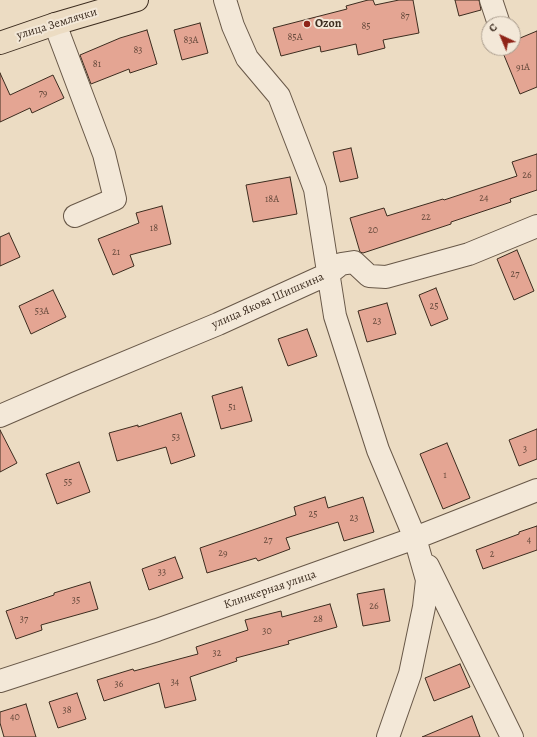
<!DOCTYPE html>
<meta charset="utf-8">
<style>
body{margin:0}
#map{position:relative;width:537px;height:737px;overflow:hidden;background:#ecdcc3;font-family:Alegreya,serif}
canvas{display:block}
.north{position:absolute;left:481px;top:16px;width:40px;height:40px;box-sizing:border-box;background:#f3e8d8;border:1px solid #aa9d8e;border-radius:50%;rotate:316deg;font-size:11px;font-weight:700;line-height:16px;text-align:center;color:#3c2c1f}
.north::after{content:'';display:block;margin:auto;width:14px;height:18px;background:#8f2418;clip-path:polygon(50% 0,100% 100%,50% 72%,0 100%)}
</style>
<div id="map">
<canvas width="537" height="737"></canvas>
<div class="north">С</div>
</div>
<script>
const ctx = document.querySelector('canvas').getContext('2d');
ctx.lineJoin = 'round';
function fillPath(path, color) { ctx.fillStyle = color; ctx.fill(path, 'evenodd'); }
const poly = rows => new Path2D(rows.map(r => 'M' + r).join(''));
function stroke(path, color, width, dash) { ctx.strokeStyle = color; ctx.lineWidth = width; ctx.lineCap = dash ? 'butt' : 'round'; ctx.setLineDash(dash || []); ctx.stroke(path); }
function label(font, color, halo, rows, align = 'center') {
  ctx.font = font + ' Alegreya,serif'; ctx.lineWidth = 4; ctx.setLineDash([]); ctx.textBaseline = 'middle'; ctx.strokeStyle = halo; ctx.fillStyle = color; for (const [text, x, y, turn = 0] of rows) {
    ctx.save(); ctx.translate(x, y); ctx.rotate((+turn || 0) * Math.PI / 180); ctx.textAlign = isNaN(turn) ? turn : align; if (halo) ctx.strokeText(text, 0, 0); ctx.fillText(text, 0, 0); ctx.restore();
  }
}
const building = poly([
 [368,0,373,0,375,5,399,0,413,0,419,33,383,40,385,48,358,55,356,44,321,52,320,46,281,56,273,28,347,9,346,6,368,0],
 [455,0,479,0,481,10,459,16,455,0],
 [200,23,208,53,182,60,174,30,200,23],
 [147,30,157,64,130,73,129,69,91,84,80,55,120,38,147,30],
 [537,31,537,87,520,94,501,48,513,48,513,41,537,31],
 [0,73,10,95,53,75,64,98,32,113,30,108,0,122,0,73],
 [351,148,358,178,340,182,333,152,351,148],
 [537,154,537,190,510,199,511,202,451,222,451,224,363,253,360,252,350,218,384,208,387,216,443,199,444,200,517,176,512,162,537,154],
 [290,177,297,214,253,222,246,185,290,177],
 [162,206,171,244,130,255,134,266,113,275,98,239,139,223,136,213,162,206],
 [9,233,20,257,0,266,0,237,9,233],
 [517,250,534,291,514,300,497,259,517,250],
 [436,288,448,319,431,326,419,295,436,288],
 [53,290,66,317,31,334,19,306,53,290],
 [387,303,396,334,367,342,358,311,387,303],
 [307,329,317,356,288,366,278,339,307,329],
 [242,387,252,421,221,429,212,396,242,387],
 [181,413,195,456,171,464,166,447,117,461,109,433,138,425,138,427,181,413],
 [537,429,537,459,519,466,509,440,537,429],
 [0,430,17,463,0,472,0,430],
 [447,443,470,498,443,509,420,454,447,443],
 [79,462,90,492,57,504,46,474,79,462],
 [325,497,328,508,363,497,374,532,344,541,338,522,286,538,290,549,258,561,256,558,207,573,200,548,247,532,296,515,294,507,325,497],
 [537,526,537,550,483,569,476,550,519,534,519,532,537,526],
 [175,557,183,578,149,590,142,569,175,557],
 [90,582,98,609,41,625,42,630,16,639,6,611,54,595,54,593,90,582],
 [384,589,390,621,363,626,357,594,384,589],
 [330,604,337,627,288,641,289,644,236,658,237,661,190,677,196,700,165,708,159,683,104,701,97,680,133,669,134,671,198,654,196,647,248,630,245,620,281,611,282,617,330,604],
 [460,664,470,687,434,701,425,678,460,664],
 [77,693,86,719,58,728,49,702,77,693],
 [26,704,36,737,4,737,0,723,0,712,26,704],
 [472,716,480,737,422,737,472,716]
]);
fillPath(building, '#e4a593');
stroke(building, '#3c2c1f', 1);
const minor = poly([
 [225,0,233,26,247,58,279,96,315,189,335,316,378,450,415,538,427,580,424,607,410,674,388,737],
 [491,0,499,24],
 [55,24,104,154,115,199,75,216],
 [0,416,76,383,218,324,328,274,341,264,354,262,369,276,386,277,469,254,537,226],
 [428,566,512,737],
 [0,681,157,630,415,538,537,490]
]);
const major = poly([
 [0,43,55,24,137,0]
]);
stroke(minor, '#685848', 24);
stroke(major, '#3c2c1f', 24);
stroke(minor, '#f3e8d8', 22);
stroke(major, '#ecdcc3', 22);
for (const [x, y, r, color] of [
 [307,24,4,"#8f2418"]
]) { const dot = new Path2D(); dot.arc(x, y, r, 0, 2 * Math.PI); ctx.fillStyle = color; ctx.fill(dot); stroke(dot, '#f3e8d8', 1.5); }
label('10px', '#664a3c', null, [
 ["87",405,17],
 ["85",366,27],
 ["85А",295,38],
 ["83А",191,41],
 ["83",138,51],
 ["81",97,65],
 ["91А",523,68],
 ["79",43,94],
 ["26",527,176],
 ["24",484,199],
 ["18А",272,200],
 ["22",426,218],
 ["18",154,229],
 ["20",373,231],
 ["21",116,253],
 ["27",515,275],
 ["25",434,307],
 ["53А",42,312],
 ["23",377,322],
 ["51",232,408],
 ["53",176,438],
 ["3",525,450],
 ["1",445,476],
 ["55",68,483],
 ["25",313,515],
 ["23",354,519],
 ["27",268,541],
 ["4",529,541],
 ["29",223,554],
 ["2",492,555],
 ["33",162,573],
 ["35",76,601],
 ["26",374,607],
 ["37",24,620],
 ["28",318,620],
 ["30",267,632],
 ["32",217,654],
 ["34",175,683],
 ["36",119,685],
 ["38",67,711],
 ["40",15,718]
]);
label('12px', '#3c2c1f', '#f3e8d8', [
 ["улица Землячки",57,24,-17],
 ["улица Якова Шишкина",268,301,-24],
 ["Клинкерная улица",270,590,-19]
]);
label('bold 12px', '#3c2c1f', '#f3e8d8', [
 ["Ozon",315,24]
], 'left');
</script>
